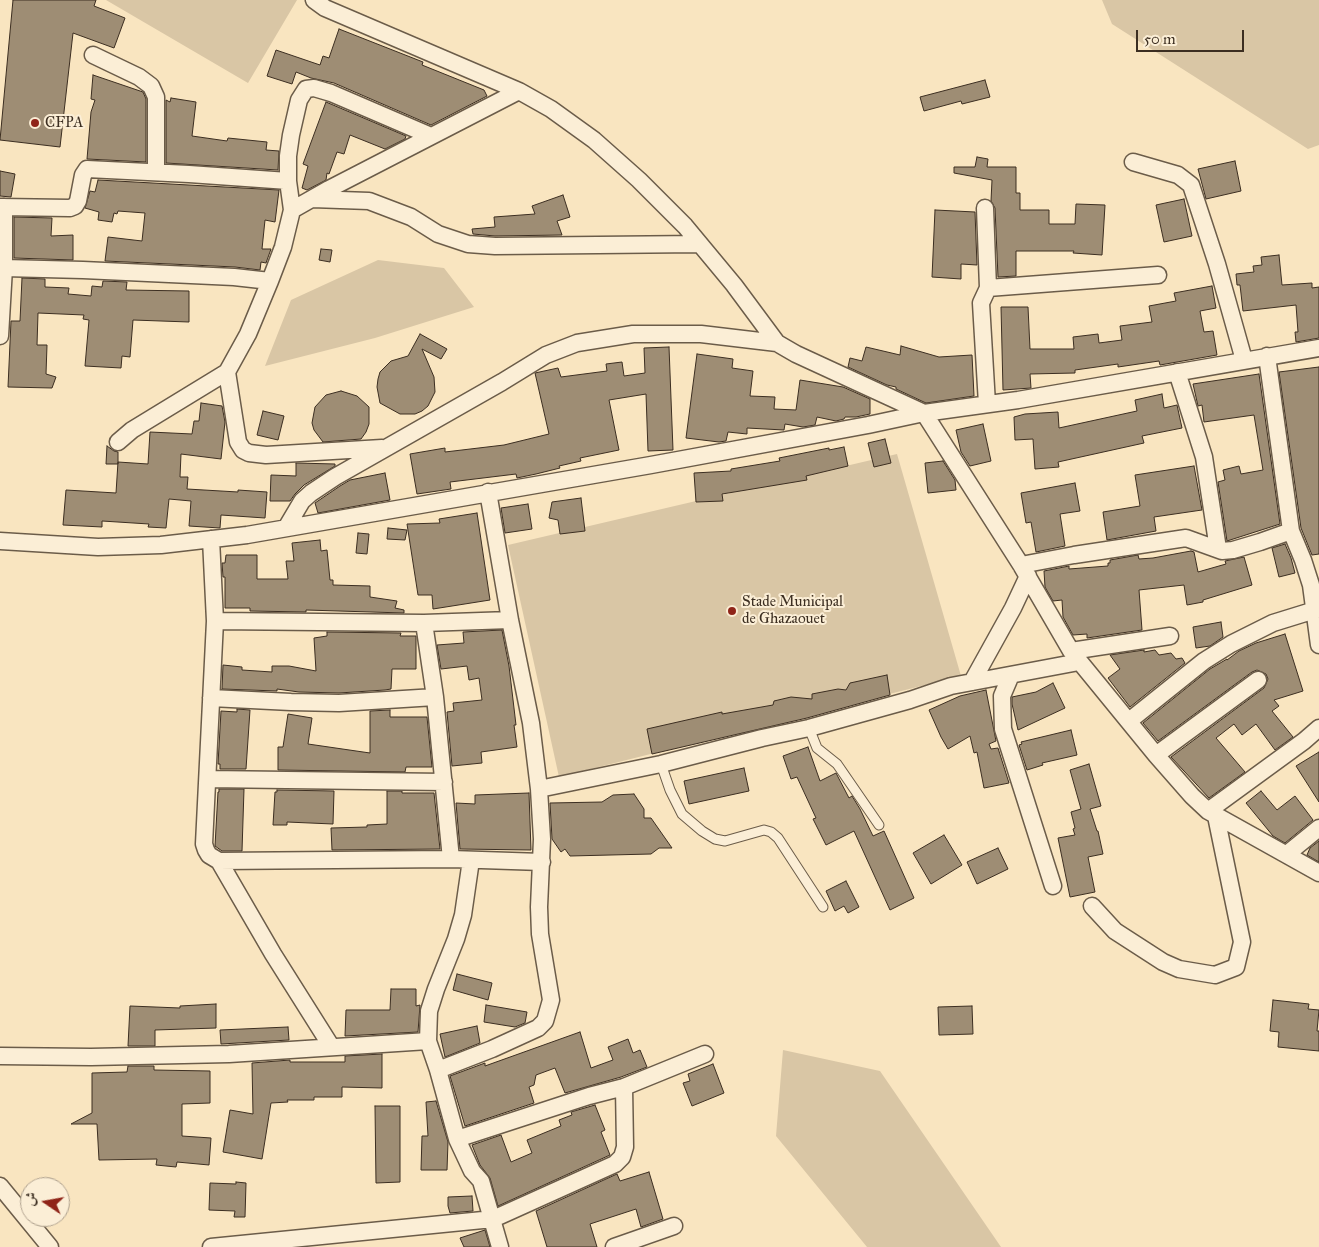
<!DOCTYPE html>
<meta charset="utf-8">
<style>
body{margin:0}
#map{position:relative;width:1319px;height:1247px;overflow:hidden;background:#f9e5c0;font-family:"IM FELL Great Primer",Amiri,serif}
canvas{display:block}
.north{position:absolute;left:20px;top:1177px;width:50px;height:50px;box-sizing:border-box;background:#fbeed6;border:1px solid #afa18e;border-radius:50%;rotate:282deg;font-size:14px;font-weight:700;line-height:20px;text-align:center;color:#3c2e21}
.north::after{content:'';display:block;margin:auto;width:18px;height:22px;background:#8f2418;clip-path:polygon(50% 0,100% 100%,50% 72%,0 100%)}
.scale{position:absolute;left:1136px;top:30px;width:108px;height:22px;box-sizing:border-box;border:2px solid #3c2e21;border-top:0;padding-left:6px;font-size:15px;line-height:18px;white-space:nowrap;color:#3c2e21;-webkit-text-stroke:4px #fbeed6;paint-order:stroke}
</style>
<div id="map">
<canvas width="1319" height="1247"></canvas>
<div class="north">ش</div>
<div class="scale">50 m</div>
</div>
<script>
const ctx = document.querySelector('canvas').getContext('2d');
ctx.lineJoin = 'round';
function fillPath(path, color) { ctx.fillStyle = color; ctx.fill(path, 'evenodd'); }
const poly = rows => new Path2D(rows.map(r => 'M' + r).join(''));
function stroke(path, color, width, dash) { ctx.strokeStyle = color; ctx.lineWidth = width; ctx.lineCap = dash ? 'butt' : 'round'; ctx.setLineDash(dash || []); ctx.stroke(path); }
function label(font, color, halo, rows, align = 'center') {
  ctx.font = font + ' "IM FELL Great Primer",serif'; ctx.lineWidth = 4; ctx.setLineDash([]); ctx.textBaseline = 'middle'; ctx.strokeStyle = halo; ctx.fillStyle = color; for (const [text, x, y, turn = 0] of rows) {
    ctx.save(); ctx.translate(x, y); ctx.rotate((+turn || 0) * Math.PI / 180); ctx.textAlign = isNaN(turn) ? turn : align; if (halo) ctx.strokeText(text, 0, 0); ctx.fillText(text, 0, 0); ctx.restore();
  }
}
fillPath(poly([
 [106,0,297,0,248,83],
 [1102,0,1319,0,1319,145,1308,149,1112,24],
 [378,260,444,268,474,307,375,338,265,366,291,300],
 [897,454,961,676,559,777,508,545],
 [783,1050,880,1071,1001,1247,867,1247,776,1136]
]), '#d9c6a5');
const building = poly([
 [13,0,96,0,94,6,125,18,114,48,73,33,60,147,0,140,13,0],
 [339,29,423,62,422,65,484,90,487,96,431,125,334,83,311,78,296,72,292,84,267,76,276,50,320,65,323,56,329,58,339,29],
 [93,75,143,92,146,99,146,162,87,159,91,112,95,100,91,99,93,75],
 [985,80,990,97,962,104,961,101,924,111,920,97,985,80],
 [171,98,196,102,192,136,227,141,228,138,267,142,266,150,279,151,278,170,166,163,166,100,170,102,171,98],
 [326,102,406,136,405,139,385,149,350,135,344,154,337,152,329,174,327,173,326,180,307,190,302,188,308,166,303,164,326,102],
 [977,157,988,159,987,167,1016,167,1016,193,1020,193,1020,210,1049,210,1049,224,1075,224,1076,204,1105,205,1102,255,1073,253,1074,251,1016,251,1016,276,998,277,995,208,991,201,992,180,954,173,954,167,975,167,977,157],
 [1235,161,1241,191,1206,199,1198,169,1235,161],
 [0,171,15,174,11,197,0,196,0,171],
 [98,180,279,190,275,222,265,220,262,249,271,249,266,263,261,262,260,270,235,267,105,261,108,237,142,241,145,213,118,211,117,214,114,213,112,222,98,220,99,212,85,208,90,191,95,192,98,180],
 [563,195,570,217,557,221,562,235,495,236,473,234,472,229,495,227,494,217,535,214,532,206,563,195],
 [1184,199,1192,236,1164,242,1156,205,1184,199],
 [935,210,975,212,977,265,961,264,961,279,932,277,935,210],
 [14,217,52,218,51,236,73,235,73,260,14,258,14,217],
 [321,249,332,250,330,262,319,260,321,249],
 [1279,255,1282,285,1312,283,1312,288,1319,287,1319,338,1296,342,1295,332,1298,332,1296,305,1243,311,1240,285,1237,285,1236,274,1254,272,1253,266,1262,265,1261,257,1279,255],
 [22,278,45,279,45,287,69,288,68,294,91,296,92,286,102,287,103,281,127,282,126,290,189,291,189,322,133,320,130,357,122,356,121,368,85,366,89,320,83,319,84,315,38,313,37,345,47,345,46,374,56,377,52,388,8,387,11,321,20,321,22,278],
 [1212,286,1216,308,1200,311,1204,332,1213,331,1217,355,1160,365,1159,361,1118,367,1118,364,1075,370,1075,373,1030,374,1031,388,1003,390,1001,307,1028,307,1030,349,1074,349,1073,337,1098,334,1099,343,1122,340,1120,326,1152,322,1149,306,1176,301,1174,293,1212,286],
 [420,334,447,349,441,359,422,349,434,377,435,392,428,406,422,411,415,414,400,414,380,403,377,387,378,379,380,372,391,361,408,356,420,334],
 [901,346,939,357,972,355,974,396,926,403,896,389,896,387,887,385,848,367,850,358,862,361,866,347,900,355,901,346],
 [669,347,673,450,648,451,646,394,609,400,619,450,580,458,581,461,559,466,560,468,536,474,517,478,516,474,450,482,451,489,417,494,410,454,445,448,445,452,504,445,549,434,535,373,558,368,561,377,607,371,606,364,622,362,624,376,645,373,644,348,669,347],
 [697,354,733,359,732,368,753,371,750,396,775,397,774,409,796,410,800,380,843,387,870,399,870,414,856,417,845,417,844,419,836,421,817,417,815,425,803,427,785,424,784,430,747,428,747,434,728,432,726,441,719,442,686,438,697,354],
 [1319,367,1319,554,1312,555,1301,528,1279,372,1319,367],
 [1259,374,1280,524,1227,541,1218,482,1225,480,1223,470,1239,466,1241,474,1263,470,1254,415,1204,422,1202,405,1198,406,1193,384,1259,374],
 [341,391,357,396,369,407,369,424,366,432,361,439,323,442,314,430,312,423,315,407,326,395,341,391],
 [1162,394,1164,408,1177,405,1182,428,1142,436,1144,443,1058,462,1059,467,1035,469,1033,439,1015,440,1014,417,1025,414,1058,412,1059,428,1137,411,1135,400,1162,394],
 [201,403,222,406,225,422,221,459,181,454,180,477,188,477,187,489,238,492,238,490,267,492,265,518,221,515,220,528,189,526,191,501,169,499,166,528,148,527,149,524,102,521,102,527,63,525,66,490,116,493,118,462,148,464,150,432,192,434,194,421,199,421,201,403],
 [263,411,284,416,278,440,257,435,263,411],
 [983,424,991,461,970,466,961,452,956,430,983,424],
 [885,439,891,463,874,467,868,443,885,439],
 [107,446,114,451,118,452,118,464,106,464,107,446],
 [844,447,848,466,806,476,807,480,722,494,723,501,696,502,694,473,731,471,731,469,780,461,779,458,829,448,829,450,844,447],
 [943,461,955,480,956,490,928,493,925,463,943,461],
 [296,463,335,464,335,466,304,485,295,494,290,501,270,501,271,475,296,476,296,463],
 [1194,466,1202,510,1154,517,1156,531,1107,540,1103,512,1140,506,1135,475,1194,466],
 [385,473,390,500,318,513,315,503,340,486,350,480,385,473],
 [1075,483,1080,511,1060,514,1065,546,1036,552,1031,522,1026,523,1021,493,1075,483],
 [581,498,585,531,560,534,558,520,549,518,552,502,581,498],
 [528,504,532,529,505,533,501,508,528,504],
 [477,513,490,600,433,609,432,595,418,595,407,524,440,523,439,519,477,513],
 [388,528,407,530,405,540,387,539,388,528],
 [358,533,369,534,367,554,356,553,358,533],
 [320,540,321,551,327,550,330,580,333,580,333,585,370,586,370,597,397,601,395,608,404,610,404,613,306,610,306,612,250,611,250,608,225,608,225,577,223,577,222,563,225,563,226,555,257,555,257,579,288,579,286,561,294,561,292,543,320,540],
 [1285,544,1291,558,1295,573,1279,577,1272,548,1285,544],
 [1191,551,1194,552,1198,572,1226,564,1225,561,1244,557,1252,585,1203,600,1203,602,1187,605,1184,585,1139,590,1142,630,1087,638,1087,634,1073,635,1063,617,1062,600,1053,601,1045,587,1044,571,1069,566,1069,569,1108,566,1108,563,1110,563,1110,560,1138,555,1139,559,1153,558,1191,551],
 [1221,622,1223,637,1210,646,1196,648,1193,627,1221,622],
 [502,630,509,666,516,725,514,725,517,747,481,752,482,763,452,766,447,712,454,711,453,703,482,700,479,678,469,680,467,666,441,669,437,645,464,643,463,632,502,630],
 [327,632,401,633,400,636,416,636,416,669,392,669,391,689,385,690,339,693,299,692,277,689,277,691,222,689,223,665,242,667,242,670,272,672,272,666,289,666,316,671,314,638,327,636,327,632],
 [1285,634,1303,691,1274,700,1279,706,1272,711,1293,737,1275,750,1256,724,1242,735,1234,724,1216,738,1245,772,1209,798,1171,757,1264,688,1268,679,1266,674,1257,670,1252,672,1158,741,1143,723,1210,669,1227,659,1227,660,1239,651,1256,643,1285,634],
 [1144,650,1144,652,1155,650,1159,655,1171,653,1176,659,1182,658,1185,663,1130,707,1108,678,1120,669,1110,655,1144,650],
 [887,675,890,695,807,718,652,754,647,729,722,712,722,714,773,705,774,701,791,697,812,699,812,694,838,689,846,690,850,683,887,675],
 [1053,683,1065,708,1018,730,1012,704,1012,697,1036,692,1053,683],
 [986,690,996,741,989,744,991,749,998,748,1009,783,984,788,977,752,974,753,970,736,948,749,941,737,929,710,960,696,986,690],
 [237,709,250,710,246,769,220,769,220,764,218,764,221,711,237,712,237,709],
 [390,710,390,717,427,717,432,767,406,767,405,772,278,770,278,747,283,747,288,714,312,718,308,744,370,753,370,711,390,710],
 [1071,730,1077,755,1042,763,1043,765,1027,770,1019,745,1022,744,1021,742,1071,730],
 [808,747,820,781,836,773,849,798,852,796,860,809,873,836,884,831,914,898,890,910,854,831,826,845,813,819,816,818,797,777,791,779,783,756,808,747],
 [1319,752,1319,802,1296,766,1319,752],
 [1089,764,1101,806,1090,809,1097,831,1098,831,1103,854,1088,857,1095,892,1070,897,1058,838,1075,835,1073,829,1075,828,1071,812,1081,809,1070,770,1089,764],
 [744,768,749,791,689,804,684,781,744,768],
 [219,789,244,789,242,851,222,851,215,846,218,792,219,792,219,789],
 [277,790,334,791,333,824,287,822,287,825,273,825,275,792,277,792,277,790],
 [387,791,402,791,402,793,434,793,440,849,332,850,331,828,367,827,367,825,387,824,387,791],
 [1261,791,1277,810,1295,796,1313,820,1285,843,1273,836,1246,803,1261,791],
 [529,793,531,850,460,849,456,803,475,804,475,795,529,793],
 [634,794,644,809,644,818,651,818,672,848,659,848,651,854,570,856,565,849,561,852,552,839,550,803,602,802,613,795,634,794],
 [944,835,962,865,931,884,913,853,944,835],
 [1319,841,1319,862,1307,855,1310,848,1319,841],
 [998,848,1008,869,977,884,967,862,998,848],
 [846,881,859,907,848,913,844,906,835,911,826,891,846,881],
 [457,974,492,983,488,1000,453,990,457,974],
 [391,989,416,989,416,1006,420,1005,418,1032,345,1036,346,1010,390,1010,391,989],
 [1273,1000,1309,1004,1308,1009,1319,1010,1317,1031,1319,1031,1319,1051,1278,1047,1279,1032,1270,1031,1273,1000],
 [216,1004,216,1028,155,1030,155,1046,128,1046,130,1006,180,1008,180,1006,216,1004],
 [486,1005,527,1012,525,1023,515,1027,484,1022,486,1005],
 [972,1006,973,1034,939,1035,938,1007,972,1006],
 [477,1026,480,1043,445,1057,440,1034,477,1026],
 [288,1027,289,1040,221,1044,220,1030,288,1027],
 [580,1032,591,1068,613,1060,608,1047,628,1039,633,1053,640,1050,647,1067,621,1077,565,1093,555,1068,536,1075,534,1085,529,1087,534,1103,465,1126,450,1076,485,1063,485,1066,580,1032],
 [382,1054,382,1088,342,1087,342,1097,314,1097,314,1100,287,1100,288,1102,271,1103,262,1159,223,1152,230,1110,253,1114,252,1063,290,1060,290,1062,345,1062,345,1056,382,1054],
 [713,1064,724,1093,692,1106,683,1083,690,1081,688,1074,713,1064],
 [128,1066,154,1066,154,1070,210,1071,210,1103,182,1104,182,1136,211,1138,209,1165,177,1162,176,1167,156,1165,157,1159,99,1160,97,1124,71,1124,92,1113,92,1073,127,1072,128,1066],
 [436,1101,448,1142,447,1170,421,1170,422,1136,428,1136,426,1102,436,1101],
 [595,1105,605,1130,601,1132,610,1155,498,1206,490,1178,480,1165,472,1145,501,1135,511,1162,532,1153,527,1140,561,1126,559,1120,572,1115,571,1112,595,1105],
 [375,1106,400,1106,400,1182,376,1183,375,1106],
 [649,1172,663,1219,641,1227,636,1209,590,1224,597,1247,547,1247,536,1211,617,1174,620,1181,649,1172],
 [236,1182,246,1183,245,1217,234,1217,235,1211,209,1210,210,1183,236,1184,236,1182],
 [472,1196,473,1211,450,1213,448,1206,448,1197,472,1196],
 [485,1230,490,1247,464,1247,460,1238,485,1230]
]);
fillPath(building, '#9e8d74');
stroke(building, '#3c2e21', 1);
const service = poly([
 [809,728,817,748,837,764,879,825],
 [661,764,670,790,682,814,702,831,715,839,725,841,764,830,771,832,778,838,823,907]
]);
const minor = poly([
 [314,0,325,8,519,91,551,109,594,140,639,180,685,226,734,285,777,343,796,354,924,413,1021,565,1071,651,1156,755,1192,796,1208,811,1319,873],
 [93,55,139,77,151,86,156,97,156,172],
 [1133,162,1178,175,1191,185,1217,264,1244,360],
 [312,199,369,201,411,217,438,234,468,244,495,246,700,244],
 [0,207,70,208,75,206,78,201,83,175,87,169,189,174,288,181],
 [985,208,988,288],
 [292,210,288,181,288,156,291,135,299,100,306,89,314,88,331,93,431,136],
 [4,268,83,270,234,277,270,281],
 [0,336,4,268,4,207],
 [1267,356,1291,531,1303,560,1311,585,1319,645],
 [227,372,238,442,243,450,249,453,266,455,382,448],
 [1177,372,1204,457,1218,549],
 [987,404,981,303,988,288,1158,275],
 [118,442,132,430,227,372,248,334,270,281,283,247,292,210,329,189,519,91],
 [286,528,302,501,311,493,335,477,502,382,546,355,577,343,633,334,701,334,777,343],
 [211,539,215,621,204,844,206,850,209,855,219,861,273,954,331,1046],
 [0,541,98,547,161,545,247,535,651,465,868,425,924,413,1018,400,1319,348],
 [1021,565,1074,555,1186,538,1222,551,1233,550,1260,542,1291,531],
 [215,621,424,623,510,620],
 [424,623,435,697,451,859],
 [1071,651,1170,636],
 [1011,675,1002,696,1003,729,1053,886],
 [972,682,1013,608,1028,576],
 [211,698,291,702,339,703,435,697],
 [1129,721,1204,661,1231,644,1273,623,1315,610],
 [1156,755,1258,680],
 [208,779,444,782],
 [539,789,661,764,762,738,809,728,910,700,951,686,1079,662],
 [1208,811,1304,741,1319,728],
 [1287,854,1319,828],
 [471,860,463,915,456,939,436,989,429,1011,428,1041,438,1070,457,1139,472,1171,481,1181,500,1247],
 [219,861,451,859,542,862],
 [1092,906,1115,931,1163,962,1179,969,1215,975,1236,967,1242,942,1216,816],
 [0,1056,91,1057,229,1054,428,1041],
 [438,1070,492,1049,538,1028,545,1021,551,1000,540,934,539,907,542,839,539,789,531,723,510,620,488,492],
 [457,1139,589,1096,624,1087,705,1054],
 [0,1186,50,1247],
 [211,1247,493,1219,615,1164,622,1157,625,1147,624,1087],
 [614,1247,674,1226]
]);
stroke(service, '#6b5c49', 11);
stroke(minor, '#6b5c49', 19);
stroke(service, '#fbeed6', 9);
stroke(minor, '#fbeed6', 16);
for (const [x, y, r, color] of [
 [35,123,5,"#8f2418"],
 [732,611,5,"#8f2418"]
]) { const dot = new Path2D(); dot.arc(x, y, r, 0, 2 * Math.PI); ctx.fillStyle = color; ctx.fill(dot); stroke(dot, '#fbeed6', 2); }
label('15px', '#3c2e21', '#fbeed6', [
 ["CFPA",45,123],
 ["Stade Municipal",742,602],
 ["de Ghazaouet",742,619]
], 'left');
</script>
